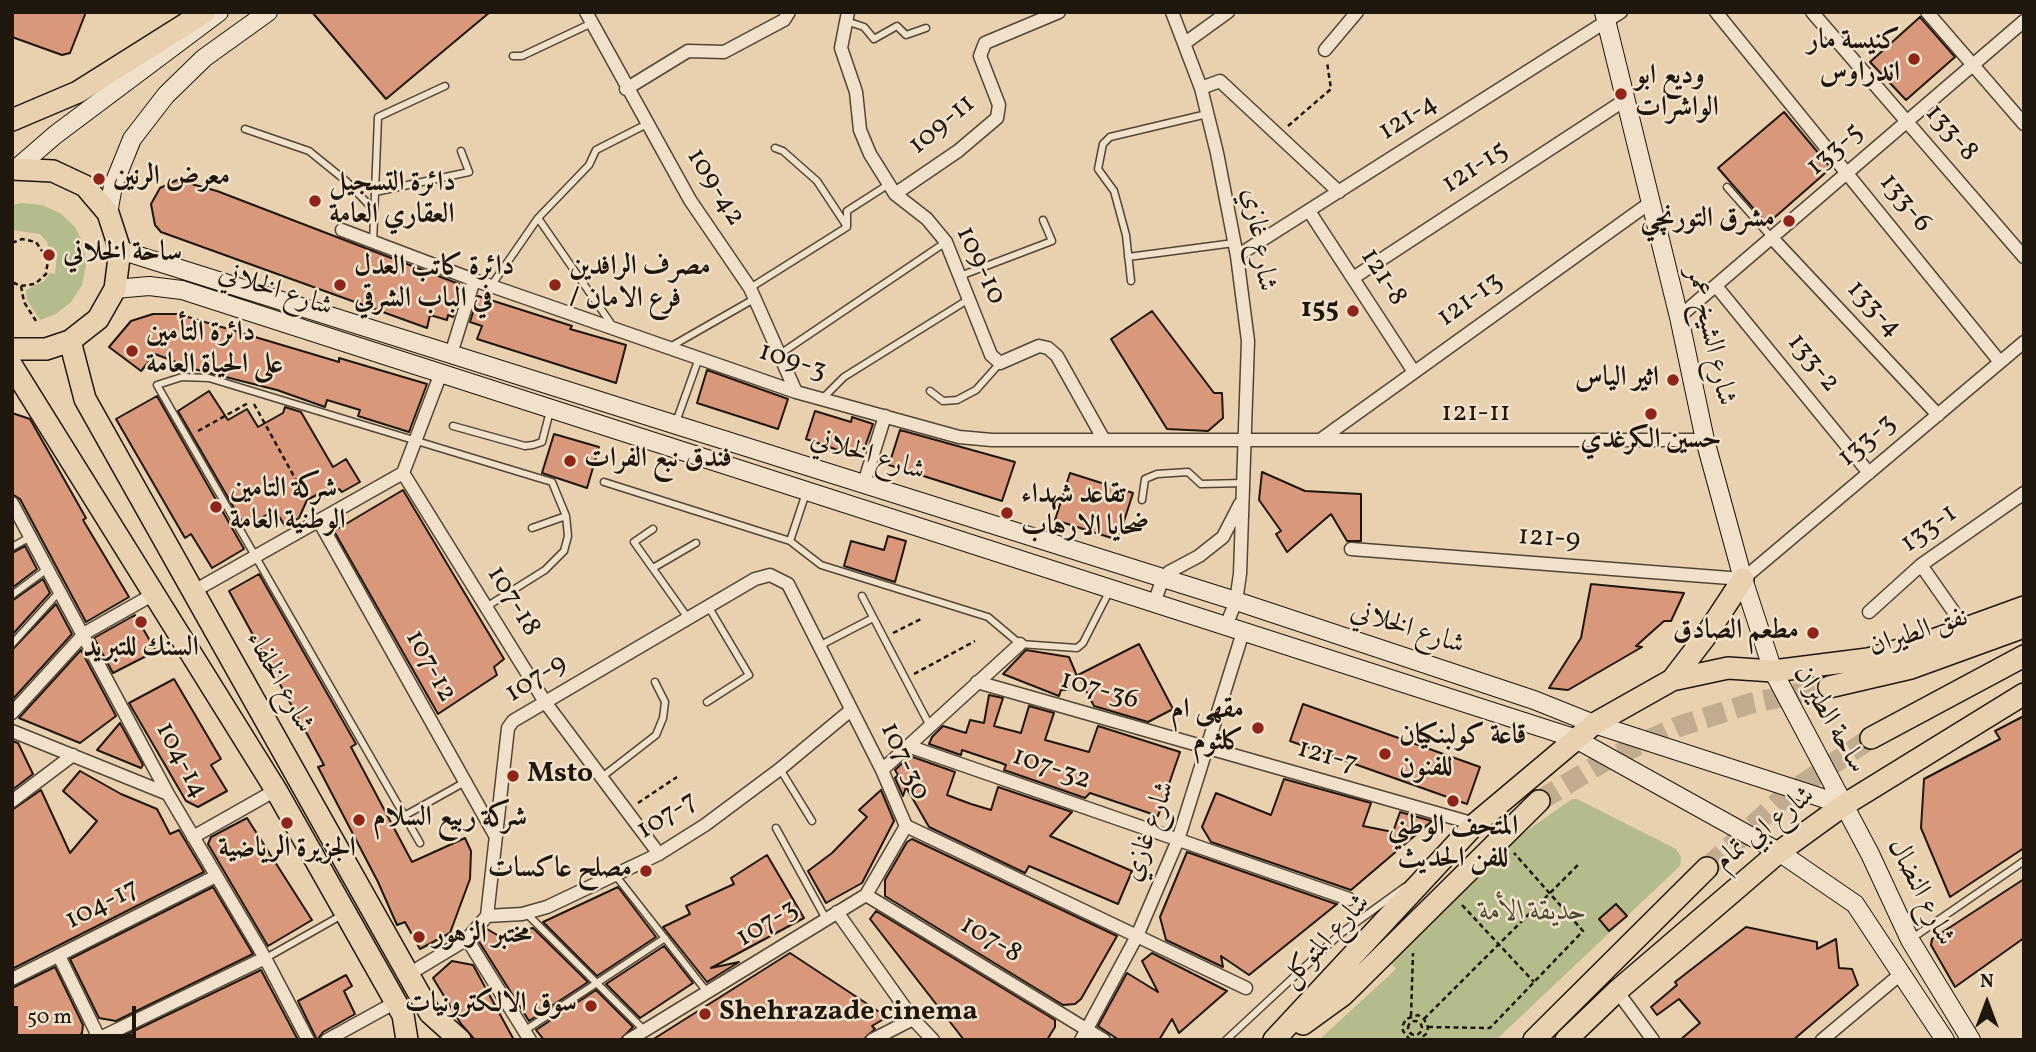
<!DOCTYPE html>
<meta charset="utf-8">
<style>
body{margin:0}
#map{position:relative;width:2036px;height:1052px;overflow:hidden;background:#e9d1af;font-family:Vollkorn,serif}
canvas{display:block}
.frame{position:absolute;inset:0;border:14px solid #1f160d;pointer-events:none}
.north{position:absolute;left:1952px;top:968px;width:70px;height:70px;-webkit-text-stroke:5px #f1e1cb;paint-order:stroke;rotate:0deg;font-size:19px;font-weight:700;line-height:28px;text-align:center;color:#1f160d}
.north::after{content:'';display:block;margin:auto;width:24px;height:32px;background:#1f160d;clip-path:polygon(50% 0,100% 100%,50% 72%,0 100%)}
.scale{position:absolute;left:14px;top:1006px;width:122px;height:32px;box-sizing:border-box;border:4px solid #1f160d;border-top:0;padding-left:9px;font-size:21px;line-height:24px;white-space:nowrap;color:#1f160d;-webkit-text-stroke:5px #f1e1cb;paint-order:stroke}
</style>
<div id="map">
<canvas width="2036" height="1052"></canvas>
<div class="frame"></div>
<div class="north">N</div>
<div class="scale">50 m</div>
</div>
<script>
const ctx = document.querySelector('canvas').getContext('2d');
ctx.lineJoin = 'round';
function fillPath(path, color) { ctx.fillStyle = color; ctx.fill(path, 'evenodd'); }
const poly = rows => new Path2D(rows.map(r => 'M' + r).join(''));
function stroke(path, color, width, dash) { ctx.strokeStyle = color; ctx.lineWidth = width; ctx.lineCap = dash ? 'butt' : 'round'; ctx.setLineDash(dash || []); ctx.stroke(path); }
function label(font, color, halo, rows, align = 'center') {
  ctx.font = font + ' Vollkorn,Amiri,serif'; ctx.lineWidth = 5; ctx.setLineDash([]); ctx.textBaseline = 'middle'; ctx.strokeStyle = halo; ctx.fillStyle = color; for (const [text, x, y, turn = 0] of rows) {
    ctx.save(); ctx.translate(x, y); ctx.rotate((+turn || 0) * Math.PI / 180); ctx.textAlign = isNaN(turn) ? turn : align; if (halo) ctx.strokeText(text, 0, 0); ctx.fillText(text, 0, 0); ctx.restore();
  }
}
fillPath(poly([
 [22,203,42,205,60,213,75,227,84,245,86,265,82,285,71,302,56,314,40,320,27,300,26,290,44,281,50,273,55,274,57,255,51,256,47,242,40,234,12,230,12,205],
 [1572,799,1577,799,1676,849,1681,857,1680,866,1496,1040,1319,1040,1396,969,1391,963,1458,893,1518,837]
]), '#b4bc8c');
const building = poly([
 [12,12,86,12,70,53,62,55,12,37,12,12],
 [312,12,490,12,386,99,312,12],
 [1920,17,1955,57,1906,100,1870,62,1920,17],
 [1784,112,1831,168,1767,224,1718,168,1784,112],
 [177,180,217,191,459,284,457,289,462,291,453,317,448,315,447,320,430,315,427,328,161,232,155,225,151,204,160,188,177,180],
 [478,296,572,326,570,329,626,345,616,383,477,339,482,326,470,322,478,296],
 [1152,311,1214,393,1222,393,1223,418,1208,431,1167,429,1111,339,1152,311],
 [153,314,178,314,339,362,339,358,427,384,409,432,358,416,360,410,327,400,325,407,277,390,194,369,155,354,141,371,109,347,131,321,153,314],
 [707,370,788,399,778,429,697,403,707,370],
 [209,391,228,420,247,409,258,427,283,413,285,407,301,412,333,467,346,459,360,482,342,492,339,489,325,497,322,492,307,500,299,518,285,526,275,510,245,527,178,411,209,391],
 [157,396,244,549,212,568,191,534,185,538,116,419,157,396],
 [815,411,851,422,852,417,873,424,861,458,806,439,815,411],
 [12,413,30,419,86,518,83,520,129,597,86,622,20,499,12,494,12,413],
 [900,430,1015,462,1002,501,889,465,900,430],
 [554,434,599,447,587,488,542,473,554,434],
 [1262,472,1305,491,1361,494,1361,541,1347,541,1331,514,1287,552,1276,534,1281,531,1259,500,1262,472],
 [1070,473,1133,493,1118,540,1055,520,1070,473],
 [403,490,504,659,494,667,497,675,438,714,334,531,403,490],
 [888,536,906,541,895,582,844,566,851,541,884,550,888,536],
 [25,546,37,569,12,588,12,553,25,546],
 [259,574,356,744,351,747,412,862,465,838,471,851,470,879,450,933,420,949,405,922,397,925,378,882,318,767,324,765,229,591,259,574],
 [43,579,50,593,12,635,12,601,43,579],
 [1591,584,1684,593,1671,621,1664,621,1636,646,1642,647,1568,690,1549,688,1581,638,1591,584],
 [56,604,72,634,12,700,12,650,56,604],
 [135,615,156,651,113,673,94,638,135,615],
 [1139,644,1173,709,1148,722,1094,706,1078,675,1139,644],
 [81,650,116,716,80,743,19,718,81,650],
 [1026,650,1069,657,1077,676,1068,690,1061,690,1059,696,1003,674,1026,650],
 [174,679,221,759,211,765,227,791,198,807,186,801,129,703,174,679],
 [989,695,1003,698,994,726,1021,733,1029,706,1054,713,1045,740,1089,752,1098,726,1180,752,1158,816,1090,793,1085,798,1004,770,1006,765,1001,763,962,750,961,755,929,744,932,737,943,726,966,733,970,720,984,723,989,695],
 [1303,704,1480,767,1467,804,1290,741,1303,704],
 [2024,716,2024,848,1950,897,1921,828,1924,779,2000,739,1995,731,2024,716],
 [120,723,143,765,141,768,97,750,120,723],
 [12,741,18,743,33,774,12,790,12,741],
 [910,756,955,772,947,795,971,804,991,810,998,787,1072,812,1050,836,1132,871,1118,904,1029,866,1025,873,929,827,906,787,903,796,895,778,898,775,895,770,910,756],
 [80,771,121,794,157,809,170,834,179,830,204,872,12,969,12,810,41,790,70,853,97,821,63,791,80,771],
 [1284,779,1371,803,1363,826,1393,832,1400,812,1432,821,1351,890,1211,842,1202,827,1216,793,1271,815,1284,779],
 [881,790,894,821,862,883,826,903,808,871,832,853,867,817,859,810,881,790],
 [247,818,312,920,268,946,208,844,211,837,247,818],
 [912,839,1117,936,1081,999,1075,1004,1063,1005,885,896,885,880,907,842,912,839],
 [1187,852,1336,904,1337,904,1249,975,1221,956,1223,967,1166,940,1160,917,1187,852],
 [767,855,804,918,711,968,739,962,707,982,663,927,690,914,686,906,734,884,731,878,767,855],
 [2024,879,2024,938,1955,987,1931,945,1932,939,2024,879],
 [213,887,253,954,116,1021,99,1018,70,959,213,887],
 [618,887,656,937,597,976,543,922,618,887],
 [1616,904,1627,916,1609,931,1599,919,1616,904],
 [876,911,1055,1020,1055,1027,1047,1040,964,1040,870,919,876,911],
 [1746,927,1817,942,1817,949,1836,939,1839,968,1852,969,1858,985,1793,1040,1680,1040,1700,1023,1679,999,1657,1015,1651,1007,1677,985,1675,982,1746,927],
 [533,928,588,982,529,1021,478,940,487,929,499,936,533,928],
 [664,946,693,983,640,1018,606,984,664,946],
 [790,953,887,1017,872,1026,875,1029,863,1040,652,1040,790,953],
 [1152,953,1227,991,1179,1033,1172,1019,1159,1040,1119,1040,1098,1026,1127,973,1158,992,1142,961,1152,953],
 [452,961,473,965,514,1040,475,1040,461,1024,433,978,452,961],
 [55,967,83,1025,82,1033,75,1040,12,1040,12,988,55,967],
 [261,970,298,1040,117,1040,117,1039,261,970],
 [346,975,352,986,344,991,355,1014,323,1032,317,1040,298,1001,346,975],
 [596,990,633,1027,620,1040,544,1040,536,1030,596,990]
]);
fillPath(building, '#d9987c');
stroke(building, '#1f160d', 2);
stroke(poly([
 [1539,801,1606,760,1677,727,1752,703,1829,687],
 [1707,868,1784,797,1871,738]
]), '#c1ac8f', 21, [21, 10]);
const lane = poly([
 [846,21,864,27,874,39,897,26,906,35,926,28],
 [513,56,522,56,592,23],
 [245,129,309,151,346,181,374,210],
 [775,148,783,151,817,181,846,225],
 [1727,187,1772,238],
 [375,192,469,172,461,151],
 [538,218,612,325],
 [373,244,378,117,445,86],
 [1128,257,1234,243],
 [960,276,1052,241,1043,220],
 [1131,281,1126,235,1114,191,1098,169,1103,144,1110,137,1207,114],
 [491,286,538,218,589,165,596,150,647,124],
 [750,288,847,227,847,211,889,184],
 [670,347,754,299],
 [780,354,946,242],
 [930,391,943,401,957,400,976,390,1000,363],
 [823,398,844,377,969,299],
 [676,422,699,358],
 [453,426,525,446,533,445,542,442,550,411],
 [604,482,790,541,821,565,988,617,1020,644,1077,648,1083,643,1110,590],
 [1142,500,1145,479,1157,474,1188,472,1201,484,1244,483],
 [532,528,566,516],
 [653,529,634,542,688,618],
 [790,541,806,493],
 [12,547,32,536],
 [653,568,696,543],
 [12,595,47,569],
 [862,596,930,726],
 [12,644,60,591],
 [819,646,873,618],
 [707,702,749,675,708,606],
 [780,769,812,821],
 [602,777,656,735,663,718,665,702,655,682],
 [404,816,465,782],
 [776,828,826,919],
 [420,843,157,385,182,377,209,378,552,482,566,516,568,536,564,551,545,570,486,607],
 [616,876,707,992],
 [526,913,644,1030],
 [1911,939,2024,861],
 [266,958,342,915],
 [524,1031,665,938],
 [1226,1040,1340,934,1405,887]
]);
const street = poly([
 [586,12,690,200,750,288,796,392],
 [848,12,841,48,856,92,860,130,870,154,895,194,927,219,946,242,991,355,1000,363,1039,346,1048,348,1057,356,1104,440],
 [1172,12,1201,88,1217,153,1237,256,1248,341,1240,574,1236,601,1226,626],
 [1716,12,2000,362],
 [1812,12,2024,257],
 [1927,12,2024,124],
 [1185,43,1228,12],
 [1325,50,1357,12],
 [1201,88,1220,81,1339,192],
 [626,89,688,51,724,52,784,20,789,12],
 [895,194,958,151,997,118,999,105,980,56,985,43,1059,12],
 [1309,211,1414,372],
 [342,230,474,280,796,392,959,437,992,440,1705,440],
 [1772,238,1938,415],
 [1237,256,1621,12],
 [1353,278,1625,100],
 [1716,286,1869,473],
 [1679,317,2024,21],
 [451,354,474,280],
 [1320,440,1651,202],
 [403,473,545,702,659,854],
 [864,483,885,416],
 [12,503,168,794,265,958,308,1040],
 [319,521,496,837],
 [1351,549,1743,579,2024,342],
 [1921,565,1965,628],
 [194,591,403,473,441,373],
 [1154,603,1163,578,1169,572,1199,556,1223,537,1240,504],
 [1869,612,1921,565,2024,493],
 [977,682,1475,824],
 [12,713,85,633,154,594],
 [12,731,168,794],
 [908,746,1349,899],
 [882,770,1020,644],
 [12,801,73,755],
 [193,837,276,790],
 [866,895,1104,1040],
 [837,912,913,1019,933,1040],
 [487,916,522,914,547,907,659,854,705,825,780,769,851,710],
 [467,939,530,1040],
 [59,956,100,1040],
 [409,974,467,939,487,916,508,728,513,721,755,579,770,575,788,584,882,770,906,826,1246,988],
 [12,979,216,876],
 [1617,991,1653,1040],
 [96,1040,265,958],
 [327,1040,396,1002],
 [629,1040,866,895,906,826],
 [872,1040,913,1019],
 [1081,1040,1137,936,1178,840,1243,632],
 [1822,1040,1903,972]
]);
const secondary = poly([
 [1604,12,1679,317,1705,440,1743,579,1773,671,1870,854,1910,940,1971,1040],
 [17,168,55,135,219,12],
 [108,213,113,186,132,139,166,95,204,58,268,12],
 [120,250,1236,601,1534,700,1594,724,1844,805],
 [115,289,149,286,182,290,1574,738,1779,852,1855,904,1945,1040]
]);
const primary = poly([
 [12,120,78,92,205,12],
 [12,169,53,171,85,186,108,213,120,250,115,289,98,319,70,341,46,349,12,349],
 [70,341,85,399,430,1013,460,1040],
 [12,366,276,790,403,1015,407,1040],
 [1672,680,1705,637,1743,579],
 [1829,687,1911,668,2024,627],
 [1871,738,2024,656],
 [1303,1024,1343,995,1539,801],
 [1274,1040,1475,824,1594,724,1672,680,1728,668,1773,671,1868,659,1933,640,2024,607],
 [1534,1040,1707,868],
 [1566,1040,1617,991,1779,852,1844,805,2024,694]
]);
stroke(lane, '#524536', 9);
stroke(street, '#524536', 15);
stroke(secondary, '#1f160d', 20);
stroke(primary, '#1f160d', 24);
stroke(poly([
 [1288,126,1331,89,1327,62],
 [12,243,22,239,36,242,48,260,46,274,35,284,21,286,12,282],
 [21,286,24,302,36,321],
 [254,404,312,509],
 [198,431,250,402],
 [893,633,921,619],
 [914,674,975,641],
 [638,803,677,777],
 [1462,905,1534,982],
 [1411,1016,1413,953],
 [1424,1019,1578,865],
 '1408 1028a7 7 0 1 1 14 0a7 7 0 1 1-14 0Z',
 [1428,1027,1490,1028,1583,931,1514,853],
 [1410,1040,1403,1031,1403,1025,1406,1019,1418,1015,1424,1019,1428,1027,1427,1033,1419,1040]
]), '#1f160d', 2.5, [5, 3.5]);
stroke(lane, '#f1e1cb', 6);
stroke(street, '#f1e1cb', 12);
stroke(secondary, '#f1e1cb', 18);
stroke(primary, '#e9d1af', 21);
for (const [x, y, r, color] of [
 [1914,59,7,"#8f2418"],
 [1621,94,7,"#8f2418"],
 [99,179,7,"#8f2418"],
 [315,201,7,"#8f2418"],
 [1789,221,7,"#8f2418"],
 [49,255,7,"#8f2418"],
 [340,285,7,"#8f2418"],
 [555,285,7,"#8f2418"],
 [1353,311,7,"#8f2418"],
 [132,351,7,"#8f2418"],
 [1673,380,7,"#8f2418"],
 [1651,414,7,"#8f2418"],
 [570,461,7,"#8f2418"],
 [216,507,7,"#8f2418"],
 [1007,513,7,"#8f2418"],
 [141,622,7,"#8f2418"],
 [1813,633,7,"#8f2418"],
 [1258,728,7,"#8f2418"],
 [1385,754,7,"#8f2418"],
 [513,776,7,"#8f2418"],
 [1453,801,7,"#8f2418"],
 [359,820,7,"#8f2418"],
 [287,823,7,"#8f2418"],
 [646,871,7,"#8f2418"],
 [419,937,7,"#8f2418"],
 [591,1006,7,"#8f2418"],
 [705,1014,7,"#8f2418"]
]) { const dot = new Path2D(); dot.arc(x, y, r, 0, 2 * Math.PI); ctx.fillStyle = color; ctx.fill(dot); stroke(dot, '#f1e1cb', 2.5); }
label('bold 28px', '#1f160d', '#f1e1cb', [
 ["كنيسة مار",1900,43,"right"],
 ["اندراوس",1900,75,"right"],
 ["وديع ابو",1635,78],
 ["الواشرات",1635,110],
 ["معرض الرنين",113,179],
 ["دائرة التسجيل",329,185],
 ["العقاري العامة",329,217],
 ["مشرق التورنچي",1775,221,"right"],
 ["ساحة الخلاني",63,255],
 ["دائرة كاتب العدل",354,269],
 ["في الباب الشرقي",354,301],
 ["مصرف الرافدين",569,269],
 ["/ فرع الامان",569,301],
 ["155",1339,311,"right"],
 ["دائرة التأمين",146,335],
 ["على الحياة العامة",146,367],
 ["اثير الياس",1659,380,"right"],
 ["حسين الكرغدي",1651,442,"center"],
 ["فندق نبع الفرات",584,461],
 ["شركة التامين",230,491],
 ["الوطنية العامة",230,523],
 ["تقاعد شهداء",1021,497],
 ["ضحايا الارهاب",1021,529],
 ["مطعم الصادق",1799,633,"right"],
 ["السنك للتبريد",141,650,"center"],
 ["مقهى ام",1244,712,"right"],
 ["كلثوم",1244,744,"right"],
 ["قاعة كولبنكيان",1399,738],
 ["للفنون",1399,770],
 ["Msto",527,776],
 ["شركة ربيع السلام",373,820],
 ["المتحف الوطني",1453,829,"center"],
 ["للفن الحديث",1453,861,"center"],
 ["الجزيرة الرياضية",287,851,"center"],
 ["مصلح عاكسات",632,871,"right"],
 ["مختبر الزهور",433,937],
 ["سوق الالكترونيات",577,1006,"right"],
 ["Shehrazade cinema",719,1014]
], 'left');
label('28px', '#1f160d', '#f1e1cb', [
 ["121-4",1409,119,-32],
 ["109-11",943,126,-40],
 ["133-8",1950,134,49],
 ["133-5",1836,151,-41],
 ["121-15",1476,169,-33],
 ["109-42",714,188,58],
 ["133-6",1904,204,51],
 ["شارع غازي",1257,240,81],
 ["109-10",979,266,65],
 ["121-8",1382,278,57],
 ["شارع الخلاني",275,292,18],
 ["121-13",1471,301,-36],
 ["133-4",1873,310,47],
 ["شارع الشيخ عمر",1709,337,77],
 ["109-3",792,363,18],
 ["133-2",1812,364,51],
 ["121-11",1476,415],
 ["133-3",1868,442,-40],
 ["شارع الخلاني",867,457,17],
 ["133-1",1930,530,-36],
 ["121-9",1549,540,4],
 ["107-18",512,602,58],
 ["شارع الخلاني",1407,630,18],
 ["نفق الطيران",1919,634,-18],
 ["107-12",429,667,61],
 ["107-9",537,680,-32],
 ["شارع الخلفاء",278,683,61],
 ["107-36",1099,692,16],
 ["ساحة الطيران",1828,720,60],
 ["121-7",1327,758,16],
 ["104-14",180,761,62],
 ["107-30",903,762,65],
 ["107-32",1051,770,19],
 ["107-7",668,817,-32],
 ["شارع ابي تمام",1766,830,-38],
 ["شارع غازي",1151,832,-70],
 ["شارع النضال",1919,893,63],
 ["104-17",103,906,-27],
 ["107-3",768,925,-31],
 ["107-8",990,941,31],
 ["شارع المتوكل",1327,942,-47]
]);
label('italic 28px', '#4c4833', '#f1e1cb', [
 ["حديقة الأمة",1533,914]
]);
</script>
